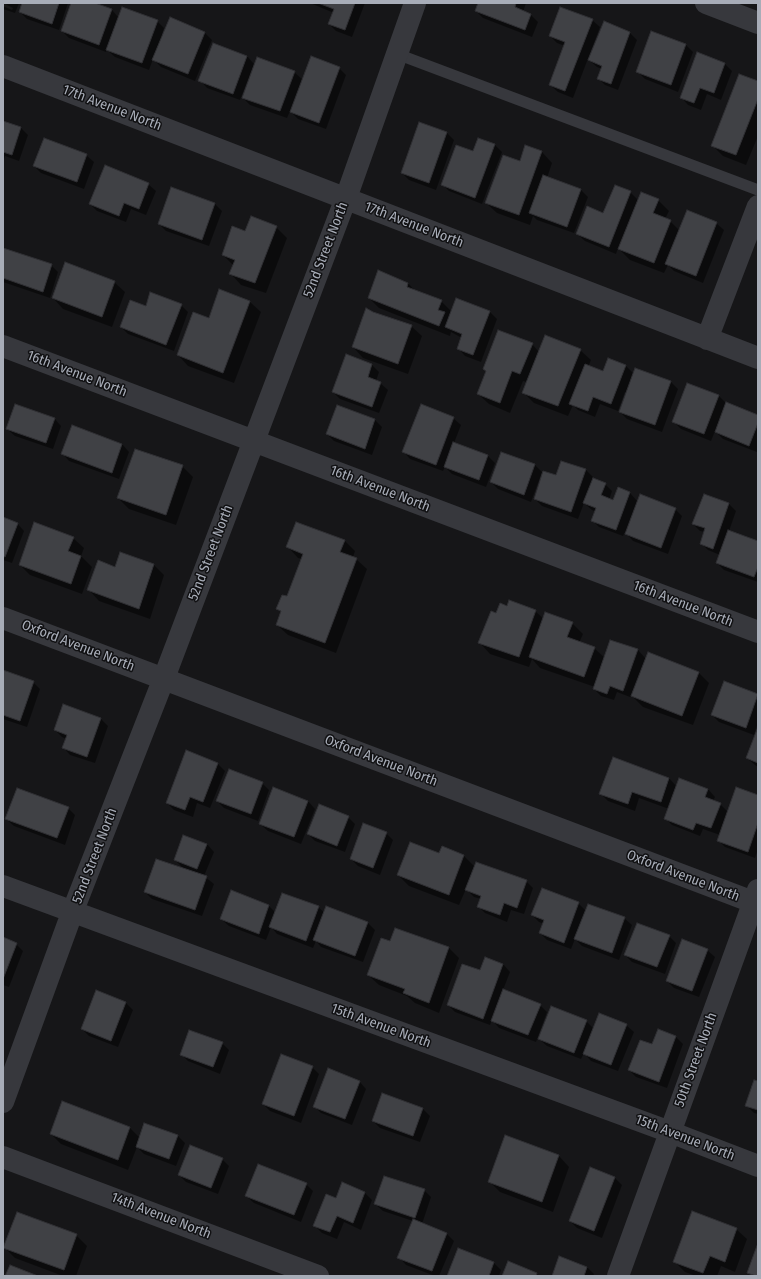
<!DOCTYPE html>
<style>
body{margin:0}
#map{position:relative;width:761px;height:1279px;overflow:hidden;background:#161618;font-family:"Fira Sans Condensed",sans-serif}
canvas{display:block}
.frame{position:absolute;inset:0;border:4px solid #a8adb8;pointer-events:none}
</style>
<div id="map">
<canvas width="761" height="1279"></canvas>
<div class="frame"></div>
</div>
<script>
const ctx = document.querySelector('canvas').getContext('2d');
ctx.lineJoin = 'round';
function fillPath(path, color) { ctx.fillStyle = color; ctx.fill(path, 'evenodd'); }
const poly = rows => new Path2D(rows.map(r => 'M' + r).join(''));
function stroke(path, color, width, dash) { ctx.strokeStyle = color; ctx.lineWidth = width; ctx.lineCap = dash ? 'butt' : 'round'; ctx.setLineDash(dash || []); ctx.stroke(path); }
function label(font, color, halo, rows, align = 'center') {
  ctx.font = font + ' "Fira Sans Condensed",sans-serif'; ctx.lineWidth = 3; ctx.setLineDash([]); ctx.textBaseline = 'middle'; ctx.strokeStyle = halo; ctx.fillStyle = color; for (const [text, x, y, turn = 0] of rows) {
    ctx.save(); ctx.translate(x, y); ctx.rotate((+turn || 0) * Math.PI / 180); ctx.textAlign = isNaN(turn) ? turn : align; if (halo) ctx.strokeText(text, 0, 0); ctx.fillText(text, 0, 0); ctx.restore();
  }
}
fillPath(poly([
 [3,3,19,3,15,13,3,9,3,6,12,10,13,8],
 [23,3,68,3,59,30,27,19,20,12],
 [72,3,92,3,112,10,119,18,157,21,164,28,162,34,164,35,205,33,212,40,195,81,161,67,153,59,149,70,115,57,107,50,106,52,69,38,62,31],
 [310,3,365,3,352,37,336,31,329,24,334,13],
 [479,3,526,3,523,12,531,15,538,22,532,37,483,18,476,11],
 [592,20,600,27,573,98,558,92,550,85,565,46,557,43,550,36],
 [604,23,630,33,637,40,618,90,605,85,598,78,602,69,597,67,589,60],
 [652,32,686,45,693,52,678,92,645,79,638,72],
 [247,56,254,64,240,100,207,88,200,80],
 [725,64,732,71,721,100,707,94,701,110,688,105,681,97],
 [339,68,346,75,326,129,298,119,290,111,287,118,250,105,243,98,294,72,303,80],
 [758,82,758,136,746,165,723,156,712,145],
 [3,122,21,128,28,135,19,161,5,156,3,162],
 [447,133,454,140,436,190,409,180,402,173],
 [478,139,495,145,502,152,482,204,449,191,442,184,474,153],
 [526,146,542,152,552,163,547,178,581,190,588,197,574,233,537,220,533,216,530,225,497,213,486,203,520,162],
 [86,155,94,162,84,189,41,173,34,166],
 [148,184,156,191,146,215,131,209,126,222,97,211,90,204],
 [630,192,638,200,658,200,669,211,665,219,670,221,680,231,716,223,724,230,703,283,674,271,668,265,664,273,630,260,618,248,616,254,585,241,577,234,604,214],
 [215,204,222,211,209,246,166,231,159,224],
 [276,227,287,238,266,293,241,285,231,274,234,266,223,255,246,232],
 [3,249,51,265,58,272,50,298,3,282],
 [114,282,125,292,112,327,63,309,53,298],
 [408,283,415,291,441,301,452,312,457,299,490,312,497,319,481,362,465,356,458,348,462,338,451,332,450,336,379,308,369,298],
 [220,290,250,302,261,312,234,383,188,366,178,355,209,319],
 [181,305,188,312,174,351,128,334,121,327,146,307],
 [373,313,411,326,422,336,408,374,363,358,353,347],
 [532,344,539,352,580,350,591,360,588,367,603,372,626,366,634,374,671,382,678,389,662,432,627,419,620,412,627,393,625,392,618,411,600,404,595,417,578,410,573,405,568,416,534,403,523,392,527,382,523,381,510,413,489,404,478,394],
 [346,356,372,365,379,372,376,381,380,383,388,390,379,413,340,399,333,392],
 [688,384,719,396,726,403,758,416,758,448,757,452,723,439,715,431,711,441,681,429,674,422],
 [337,407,375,420,382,427,372,455,334,441,327,434],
 [54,418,61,426,53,449,15,436,7,429],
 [453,418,461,425,454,443,488,456,495,463,486,487,452,474,445,467,443,471,410,459,403,451],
 [73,426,122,444,129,452,119,479,69,461,62,453],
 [502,453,535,465,542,472,531,502,498,489,491,482],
 [562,462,586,470,593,477,592,479,605,484,612,491,609,500,614,502,619,489,630,493,638,502,675,509,682,516,668,554,633,541,625,532,623,536,599,527,592,520,596,512,592,510,584,503,578,519,542,506,535,499,557,476],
 [182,466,193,477,176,525,129,509,118,498],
 [704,495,729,504,736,511,729,531,758,542,758,582,724,570,717,563,720,555,708,550,701,543,705,532,700,531,693,524],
 [3,518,17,523,24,531,12,563,3,560],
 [297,523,345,541,355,551,353,557,356,559,367,569,336,653,288,635,277,625,282,613,278,609,287,598,302,559,298,558,288,547],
 [73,538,84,548,81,556,92,567,82,594,30,575,20,565],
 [154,565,164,575,150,619,99,601,89,590,116,568],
 [508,607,535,611,544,619,572,623,583,634,579,643,594,648,605,658,611,641,638,650,646,659,699,673,709,683,693,725,643,707,631,695,630,697,617,692,614,700,601,696,594,689,595,687,540,668,532,659,529,667,490,654,480,643,496,614],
 [3,671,33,682,40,689,27,727,3,719],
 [724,682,758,695,758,722,754,735,719,722,712,715],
 [101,719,108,726,95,763,70,755,63,747,66,739,62,737,55,730],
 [758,730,758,767,755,765,747,758],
 [218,764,225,771,210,808,197,803,193,817,174,810,167,803],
 [669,778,677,787,708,789,715,797,713,801,720,804,728,812,758,796,758,849,755,858,725,847,718,840,720,835,703,829,700,836,672,825,665,818,669,809,639,798,635,811,608,801,601,794],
 [262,783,269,790,258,821,224,808,217,801],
 [308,801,315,809,301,844,268,831,260,824],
 [68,808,75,815,65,845,14,826,6,819],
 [348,817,355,824,345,852,315,841,308,834],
 [386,833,393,840,380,875,358,866,351,859],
 [184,836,207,844,214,852,204,876,214,884,202,916,152,899,145,892,184,869,175,860],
 [464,856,475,867,526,881,533,888,524,914,511,910,507,922,485,913,478,906,481,899,474,897,466,889,459,905,409,886,398,875],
 [232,892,269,906,276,913,318,907,325,913,368,923,375,930,363,962,321,947,316,941,313,948,277,934,271,927,266,940,229,926,221,919],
 [578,903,586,911,624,918,632,925,619,960,582,946,575,939,571,949,547,940,540,933,544,924,539,922,532,915],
 [669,936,676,943,665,974,632,962,625,955],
 [3,938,16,944,23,951,9,987,3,985],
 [391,943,449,948,459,958,439,1013,415,1003,407,996,379,985,368,975],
 [707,950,715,957,699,997,674,988,667,981],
 [503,964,510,972,503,990,540,1005,547,1012,536,1042,499,1028,492,1020,490,1025,455,1012,448,1005,481,972],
 [97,992,126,1003,133,1010,118,1047,89,1036,82,1029],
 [586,1021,594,1029,626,1025,634,1032,618,1071,591,1061,584,1053,581,1059,547,1046,539,1039],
 [658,1030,676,1037,683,1044,667,1088,636,1077,629,1070,652,1045],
 [222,1043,229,1050,220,1074,188,1061,181,1054],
 [312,1067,319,1074,301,1123,270,1111,263,1104],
 [359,1081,366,1089,352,1125,321,1113,314,1106],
 [758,1082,758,1114,754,1113,747,1106],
 [383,1094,423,1109,430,1116,420,1142,380,1128,373,1121],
 [129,1127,140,1138,178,1136,185,1143,176,1166,144,1154,137,1147,128,1170,61,1144,51,1134],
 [506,1137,559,1156,569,1167,553,1212,500,1192,489,1181],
 [222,1159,229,1166,218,1194,186,1182,179,1175],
 [591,1168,615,1178,622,1185,602,1238,577,1228,570,1221],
 [306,1184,313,1191,301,1222,254,1203,246,1196],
 [343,1184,365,1193,372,1200,361,1230,344,1222,337,1239,322,1233,315,1226,337,1200],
 [424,1190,431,1197,422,1224,447,1234,454,1241,439,1276,435,1276,406,1265,399,1257,413,1221,383,1211,375,1204],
 [736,1229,747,1239,735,1272,721,1266,717,1276,696,1276,685,1272,674,1261],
 [76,1235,87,1246,76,1276,63,1276,15,1258,5,1248],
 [459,1249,494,1263,501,1270,499,1276,448,1276],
 [587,1267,594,1274,593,1276,553,1276]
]), '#0007');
const building = poly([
 [22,3,59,3,52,24,19,12,22,3],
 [71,3,95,3,112,9,99,45,61,31,71,3],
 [318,3,355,3,345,30,328,24,334,9,318,3],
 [478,3,516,3,515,7,531,14,525,30,475,11,478,3],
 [122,7,158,20,142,63,106,50,122,7],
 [560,7,593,19,565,91,549,85,565,42,549,36,560,7],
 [170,17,205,32,188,74,152,60,170,17],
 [604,21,630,32,611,84,597,79,602,66,588,60,604,21],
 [651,31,686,44,671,85,636,72,651,31],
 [213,43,247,56,233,94,198,81,213,43],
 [697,52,725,63,714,93,700,88,694,103,680,98,697,52],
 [311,56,340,67,319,123,290,112,311,56],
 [257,57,295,71,280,111,242,98,257,57],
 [739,74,758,81,758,99,736,155,711,146,739,74],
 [3,121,21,127,12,155,3,152,3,121],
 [419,122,447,132,429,183,401,173,419,122],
 [44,138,87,154,77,182,33,166,44,138],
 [478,138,495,144,475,198,441,185,456,145,473,151,478,138],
 [525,145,542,151,519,215,485,203,503,155,520,161,525,145],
 [105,165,149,183,139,209,124,203,119,216,89,204,105,165],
 [543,175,581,189,567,227,529,213,543,175],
 [615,185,631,191,609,247,576,234,587,206,603,213,615,185],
 [171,187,215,203,202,240,158,224,171,187],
 [641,192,659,199,653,213,671,220,654,263,618,249,641,192],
 [687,210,717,222,696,276,665,264,687,210],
 [251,216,277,226,255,283,229,274,235,260,222,255,232,226,245,231,251,216],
 [3,248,52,264,43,292,3,278,3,248],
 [65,262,115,281,102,317,52,298,65,262],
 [378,270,408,283,407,287,442,300,438,310,445,312,439,326,368,298,378,270],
 [219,289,250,301,223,373,177,355,193,312,209,318,219,289],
 [150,292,182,304,166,345,120,327,130,300,146,306,150,292],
 [456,298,490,311,473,355,457,349,462,334,445,327,456,298],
 [366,308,373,312,412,325,398,364,352,347,366,308],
 [498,330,533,343,520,374,512,371,500,403,477,394,486,371,483,369,498,330],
 [545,335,581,349,558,406,522,393,545,335],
 [346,354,372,364,368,377,381,382,372,407,332,392,346,354],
 [608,358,626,365,611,404,593,397,588,411,569,404,585,364,603,371,608,358],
 [635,368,671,381,655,425,619,412,635,368],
 [687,383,719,395,704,434,672,422,687,383],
 [726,402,758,415,758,423,749,446,715,432,726,402],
 [15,404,55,418,46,443,6,429,15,404],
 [421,404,454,417,436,465,402,452,421,404],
 [337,405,375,419,365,449,326,434,337,405],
 [72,425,122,444,112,473,61,454,72,425],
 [453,442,488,455,479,480,444,467,453,442],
 [135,449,183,465,166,515,117,498,135,449],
 [501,452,535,464,524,495,490,482,501,452],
 [561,461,586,469,571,512,534,499,543,471,556,475,561,461],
 [593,478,606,483,601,495,613,500,618,487,630,492,616,530,591,521,596,508,583,503,593,478],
 [640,494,676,508,661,548,625,534,640,494],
 [704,494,729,503,713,549,700,544,705,528,692,524,704,494],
 [3,517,18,523,5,557,3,556,3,517],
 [34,522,74,537,68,551,81,556,71,584,19,565,34,522],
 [296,522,345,540,340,552,357,558,325,643,276,625,281,611,276,609,282,595,287,596,303,554,286,547,296,522],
 [728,530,758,541,758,567,754,577,716,563,728,530],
 [120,552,154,564,139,609,87,590,98,560,115,567,120,552],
 [509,600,536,610,519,657,478,643,491,611,496,613,500,603,507,606,509,600],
 [545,612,573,622,567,637,595,647,584,677,529,657,545,612],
 [610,640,638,649,623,691,610,686,607,694,593,689,610,640],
 [648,652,699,672,682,716,631,696,648,652],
 [3,670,34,681,20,721,3,715,3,670],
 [724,681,758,694,746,728,711,715,724,681],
 [63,704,101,718,87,757,62,748,67,735,54,730,63,704],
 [758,727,758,763,746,758,758,727],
 [186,750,218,763,203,802,190,797,185,810,166,803,186,750],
 [613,757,669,778,661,802,632,792,628,804,599,794,613,757],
 [229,769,263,782,251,814,216,801,229,769],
 [679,778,708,789,705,797,721,803,711,828,696,823,693,830,664,819,679,778],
 [273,787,308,801,294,837,259,824,273,787],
 [736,787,758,795,758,823,748,852,717,841,736,787],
 [17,788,69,807,57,838,5,819,17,788],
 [319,804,349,816,337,846,307,834,319,804],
 [363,823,387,832,373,868,350,859,363,823],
 [183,835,207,844,197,869,174,860,183,835],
 [410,842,439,853,442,846,464,855,449,895,397,875,410,842],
 [156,859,207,876,195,910,144,892,156,859],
 [476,862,527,880,517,908,504,903,500,915,477,907,481,896,465,890,476,862],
 [542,888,579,902,564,943,539,933,544,920,531,915,542,888],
 [231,890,269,905,259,934,220,919,231,890],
 [282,893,319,906,306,941,269,927,282,893],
 [588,904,625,917,612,953,574,939,588,904],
 [326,906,368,922,355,956,313,940,326,906],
 [637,923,670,935,657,967,624,955,637,923],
 [395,928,449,947,429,1003,403,993,405,989,367,975,381,938,390,941,395,928],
 [3,937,17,943,3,979,3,937],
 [682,939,708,949,692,991,666,981,682,939],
 [485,957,503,964,483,1019,447,1005,462,964,480,970,485,957],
 [503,989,541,1004,528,1035,491,1021,503,989],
 [96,990,126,1002,111,1041,81,1029,96,990],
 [551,1006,587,1020,574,1053,538,1039,551,1006],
 [599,1013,627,1024,611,1065,583,1054,599,1013],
 [658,1029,676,1036,659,1082,628,1070,640,1040,652,1044,658,1029],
 [189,1030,223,1042,213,1067,180,1055,189,1030],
 [281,1054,313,1066,294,1116,262,1104,281,1054],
 [328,1068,360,1081,345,1119,313,1107,328,1068],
 [754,1080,758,1081,758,1110,745,1106,754,1080],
 [382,1093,423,1108,413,1136,372,1121,382,1093],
 [62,1101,130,1127,118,1160,50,1134,62,1101],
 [144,1123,178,1135,169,1159,136,1147,144,1123],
 [505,1135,559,1155,542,1202,488,1182,505,1135],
 [190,1145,223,1158,211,1188,178,1175,190,1145],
 [258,1164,307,1183,294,1215,245,1196,258,1164],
 [590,1167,615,1177,594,1231,569,1221,590,1167],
 [384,1176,425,1189,415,1218,374,1204,384,1176],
 [342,1182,365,1192,353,1223,337,1216,330,1232,313,1226,326,1194,336,1198,342,1182],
 [692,1211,737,1228,725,1262,710,1256,703,1273,673,1262,692,1211],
 [17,1212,77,1234,64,1270,3,1248,17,1212],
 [413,1219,447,1233,432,1271,397,1258,413,1219],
 [758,1243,758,1276,756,1276,747,1273,758,1243],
 [458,1248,494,1262,489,1276,447,1276,458,1248],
 [559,1256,587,1267,584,1276,552,1276,559,1256],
 [508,1261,537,1273,536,1276,502,1276,508,1261],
 [10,1265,38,1276,5,1276,10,1265]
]);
fillPath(building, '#404145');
stroke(building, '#303034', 1);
stroke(poly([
 [397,54,758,190]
]), '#37383d', 11);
stroke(poly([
 [706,3,758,23],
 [3,66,758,358],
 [707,339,758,206],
 [3,346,758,632],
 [3,618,758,904],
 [3,886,670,1132,758,1166],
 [3,1102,72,913,164,678,346,198,415,3],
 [3,1157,318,1276],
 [618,1276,758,890]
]), '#37383d', 22);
label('14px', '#a8adb8', '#111113', [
 ["17th Avenue North",112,108,21],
 ["17th Avenue North",414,225,21],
 ["52nd Street North",326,250,-69],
 ["16th Avenue North",77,374,21],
 ["16th Avenue North",380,489,21],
 ["52nd Street North",211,553,-69],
 ["16th Avenue North",683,604,21],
 ["Oxford Avenue North",78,646,21],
 ["Oxford Avenue North",381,761,21],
 ["52nd Street North",95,856,-69],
 ["Oxford Avenue North",683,876,21],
 ["15th Avenue North",381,1026,20],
 ["50th Street North",696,1060,-70],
 ["15th Avenue North",685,1138,21],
 ["14th Avenue North",161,1216,21]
]);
</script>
